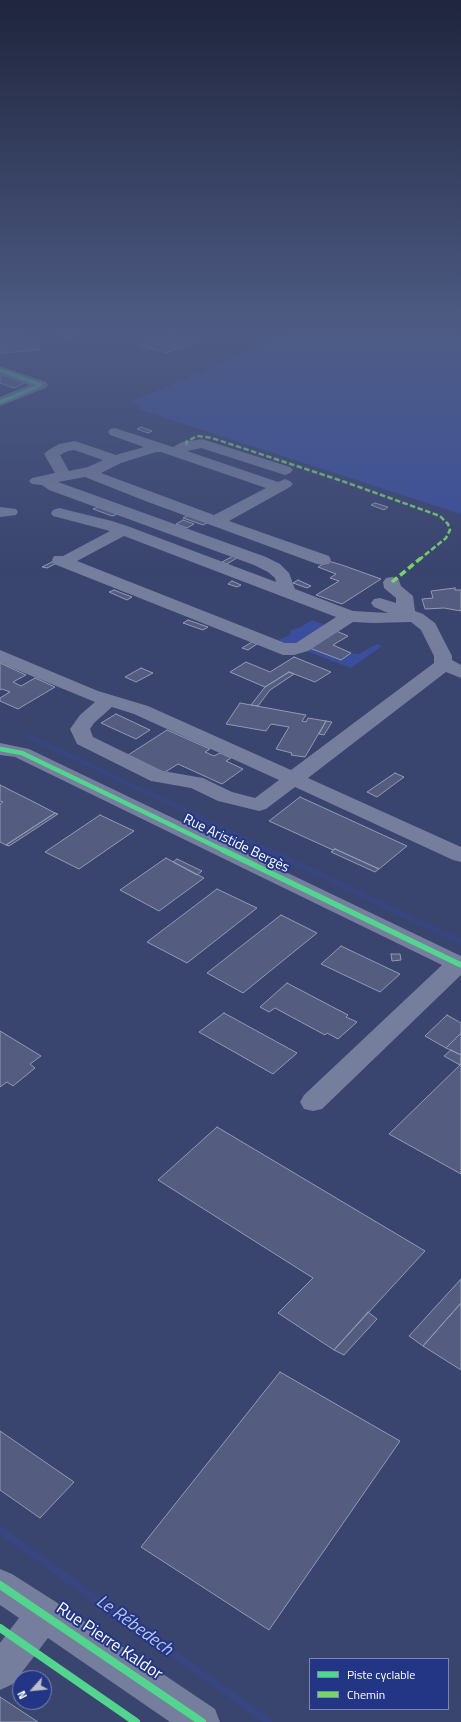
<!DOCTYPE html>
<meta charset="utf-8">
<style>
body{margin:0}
#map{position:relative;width:461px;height:1722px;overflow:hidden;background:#39446f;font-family:"Titillium Web",sans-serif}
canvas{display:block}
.legend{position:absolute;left:309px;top:1658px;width:140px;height:52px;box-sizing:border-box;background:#233685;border:1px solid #7b86b6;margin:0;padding:5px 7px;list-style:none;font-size:12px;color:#fff}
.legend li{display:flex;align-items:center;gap:8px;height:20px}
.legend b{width:20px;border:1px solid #7b86b6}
.north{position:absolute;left:12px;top:1670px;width:40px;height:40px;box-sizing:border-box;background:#233685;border:1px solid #7b86b6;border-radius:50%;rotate:243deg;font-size:11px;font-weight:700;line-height:16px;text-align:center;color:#fff}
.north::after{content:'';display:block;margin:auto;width:14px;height:18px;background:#babecd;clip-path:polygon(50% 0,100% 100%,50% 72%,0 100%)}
</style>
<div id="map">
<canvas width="461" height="1722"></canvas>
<ul class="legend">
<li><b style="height:5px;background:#53d58f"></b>Piste cyclable</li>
<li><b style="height:5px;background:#7cd36c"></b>Chemin</li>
</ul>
<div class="north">N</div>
</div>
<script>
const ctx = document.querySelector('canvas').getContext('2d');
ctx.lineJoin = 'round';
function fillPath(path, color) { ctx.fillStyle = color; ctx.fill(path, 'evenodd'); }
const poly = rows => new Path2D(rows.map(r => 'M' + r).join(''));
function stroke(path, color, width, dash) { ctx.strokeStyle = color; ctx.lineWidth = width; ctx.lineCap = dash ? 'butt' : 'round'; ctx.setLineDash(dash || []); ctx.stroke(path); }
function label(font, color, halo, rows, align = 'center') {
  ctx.font = font + ' "Titillium Web",sans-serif'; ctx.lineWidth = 4; ctx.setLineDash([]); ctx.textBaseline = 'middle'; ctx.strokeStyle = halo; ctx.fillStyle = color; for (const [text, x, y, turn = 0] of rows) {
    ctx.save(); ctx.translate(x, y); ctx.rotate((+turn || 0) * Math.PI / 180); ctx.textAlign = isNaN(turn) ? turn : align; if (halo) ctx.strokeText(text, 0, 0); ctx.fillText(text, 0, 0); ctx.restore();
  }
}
fillPath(poly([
 [290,334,454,334,461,337,461,514,144,411,131,402],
 [312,620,328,626,291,646,278,640,290,635,291,630,299,628],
 [377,644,382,646,351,668,304,650,307,647,340,660,351,653,359,654]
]), '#3a4e9d');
stroke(poly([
 [438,334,461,342]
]), '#38467f', 3.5);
stroke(poly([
 [28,736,270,851]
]), '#38467f', 5);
stroke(poly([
 [268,850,461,942]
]), '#38467f', 6);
stroke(poly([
 [0,1530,269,1722]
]), '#38467f', 8);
const building = poly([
 [21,334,24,339,36,337,39,350,2,353,0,336,21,334],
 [171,334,194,342,166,353,142,346,171,334],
 [5,375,27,382,14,388,0,383,0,376,5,375],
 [141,427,152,431,148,433,137,429,141,427],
 [375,503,388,507,384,510,371,505,375,503],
 [98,507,118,514,112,516,93,509,98,507],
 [188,515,209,522,203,525,183,518,188,515],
 [183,520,194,524,187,528,176,524,183,520],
 [235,555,240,556,227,564,222,562,235,555],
 [328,561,342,565,381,579,342,604,316,595,339,581,330,578,336,574,318,567,328,561],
 [52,562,57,563,47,568,42,567,52,562],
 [298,580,311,586,307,588,293,583,298,580],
 [232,581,241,585,237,587,228,584,232,581],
 [455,588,455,590,461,590,461,611,444,608,425,609,422,599,433,598,431,591,455,588],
 [114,590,132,597,127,600,109,592,114,590],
 [188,620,208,627,203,630,183,623,188,620],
 [334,630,348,636,333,645,351,653,341,660,307,647,334,630],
 [252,642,257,644,248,650,242,648,252,642],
 [294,657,331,672,315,682,289,672,265,687,230,672,246,662,270,672,294,657],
 [0,663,26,675,13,682,21,686,35,678,55,687,18,709,0,701,0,698,10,692,2,689,0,690,0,663],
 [141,668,153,673,136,682,125,677,141,668],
 [289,672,294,674,270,690,258,706,251,705,265,687,289,672],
 [240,703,306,715,302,721,306,722,308,718,326,721,305,757,291,755,292,753,276,749,289,727,271,724,266,731,226,724,240,703],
 [116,714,150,730,136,739,101,723,116,714],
 [326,721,332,722,324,735,319,734,326,721],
 [167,730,210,749,205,752,214,756,220,753,231,758,226,761,243,769,222,784,178,764,162,774,125,757,167,730],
 [395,773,404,777,377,797,367,792,395,773],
 [0,785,32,801,55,813,6,845,0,842,0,804,3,802,0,801,0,785],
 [300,797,407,846,379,869,335,849,333,850,269,821,300,797],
 [55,813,58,814,9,846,6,845,55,813],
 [100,815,134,831,79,869,45,852,100,815],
 [335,849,379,869,375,872,331,852,335,849],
 [166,858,204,878,159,911,120,890,166,858],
 [177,859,202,871,197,875,173,862,177,859],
 [217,889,257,908,187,963,147,942,217,889],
 [281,915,317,933,243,993,207,973,281,915],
 [341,946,400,974,380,992,321,964,341,946],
 [391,954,400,954,401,960,392,961,391,954],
 [287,983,348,1015,346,1017,357,1022,338,1039,327,1033,325,1035,275,1008,269,1012,260,1007,287,983],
 [224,1013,297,1053,273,1074,199,1032,224,1013],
 [447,1015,461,1023,461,1033,446,1048,425,1036,447,1015],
 [0,1031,41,1056,30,1064,35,1068,13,1086,7,1082,0,1087,0,1031],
 [461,1033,461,1055,446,1048,461,1033],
 [451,1050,461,1055,460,1065,444,1056,451,1050],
 [461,1064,461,1174,389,1134,461,1064],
 [217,1127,425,1251,334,1350,278,1313,313,1278,158,1180,217,1127],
 [461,1279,461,1303,423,1346,409,1336,461,1279],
 [461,1303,461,1370,423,1346,461,1303],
 [368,1312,377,1319,344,1355,334,1350,368,1312],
 [280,1372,400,1441,269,1630,141,1547,280,1372],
 [0,1431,74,1482,40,1518,0,1490,0,1431],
 [0,1697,38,1722,0,1722,0,1697]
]);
fillPath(building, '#545d80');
stroke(building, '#939ab3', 1);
stroke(poly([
 [43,1658,136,1722]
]), '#757e9d', 3.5, [3, 4.5]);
fillPath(poly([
 [61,334,73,334,73,337,72,340,67,341,62,340,61,334],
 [0,366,46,382,48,385,46,388,0,406,0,397,29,385,0,375,0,366],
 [115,428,173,447,182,442,202,439,290,467,293,470,290,473,285,475,201,448,187,451,278,482,285,479,290,481,293,484,290,487,229,521,329,556,331,560,329,564,323,565,317,564,148,502,85,477,58,482,266,557,280,564,289,573,295,589,353,611,388,613,374,607,371,603,374,599,380,598,396,603,396,598,384,588,383,582,386,578,392,577,398,578,401,586,413,596,415,611,423,614,435,623,452,656,452,660,461,665,461,678,446,672,308,778,461,847,461,862,453,860,295,787,266,809,259,811,218,801,191,788,151,781,77,744,70,729,80,715,95,702,0,663,0,650,98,691,148,706,291,770,434,663,434,656,421,630,411,622,373,623,353,622,308,651,294,655,283,655,54,564,52,560,54,556,63,556,110,531,53,516,51,513,53,510,59,508,112,521,130,527,276,582,275,578,268,572,254,565,49,490,42,485,32,484,29,481,32,478,55,473,44,454,47,451,59,444,75,441,116,455,144,447,110,435,108,432,110,429,115,428],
 [74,450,103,460,88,467,69,471,60,455,68,451,74,450],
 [156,452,161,452,266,488,214,515,101,473,121,463,156,452],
 [124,536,336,617,296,643,285,643,77,561,124,536],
 [112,707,134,714,279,780,255,798,232,792,203,778,163,771,93,737,90,729,94,723,112,707],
 [0,507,16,509,18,512,16,515,0,517,0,507],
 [0,743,29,749,461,956,461,975,322,1109,313,1111,304,1109,300,1102,304,1095,442,965,15,757,0,755,0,743],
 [0,1569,12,1574,56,1602,215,1709,220,1722,170,1722,48,1638,13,1684,0,1690,0,1643,19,1618,0,1605,0,1569]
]), '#757e9d');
stroke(poly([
 [187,445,186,442,197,436,212,438,345,482,440,516,448,524,450,530,446,538,420,559]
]), '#7cd36c', 2.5, [5.5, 2.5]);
stroke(poly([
 [392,582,421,558]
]), '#7cd36c', 3.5, [7, 3.5]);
stroke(poly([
 [0,370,41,385,0,402]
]), '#53d58f', 3.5);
stroke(poly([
 [0,749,22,753,225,851]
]), '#53d58f', 4.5);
stroke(poly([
 [223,850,461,965]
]), '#53d58f', 5.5);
stroke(poly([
 [0,1585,202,1722],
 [0,1628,136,1722]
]), '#53d58f', 8);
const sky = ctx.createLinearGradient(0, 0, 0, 575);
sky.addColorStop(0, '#1f253d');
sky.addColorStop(0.58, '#4e5c85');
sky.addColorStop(1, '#4e5c8500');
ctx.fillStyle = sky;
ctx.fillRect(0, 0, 461, 575);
label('14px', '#fff', '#233685', [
 ["Rue Aristide Bergès",236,844,26]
]);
label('17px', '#fff', '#233685', [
 ["Rue Pierre Kaldor",109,1642,34]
]);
label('italic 18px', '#b8c4f0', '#233685', [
 ["Le Rébedech",134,1626,36]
]);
</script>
